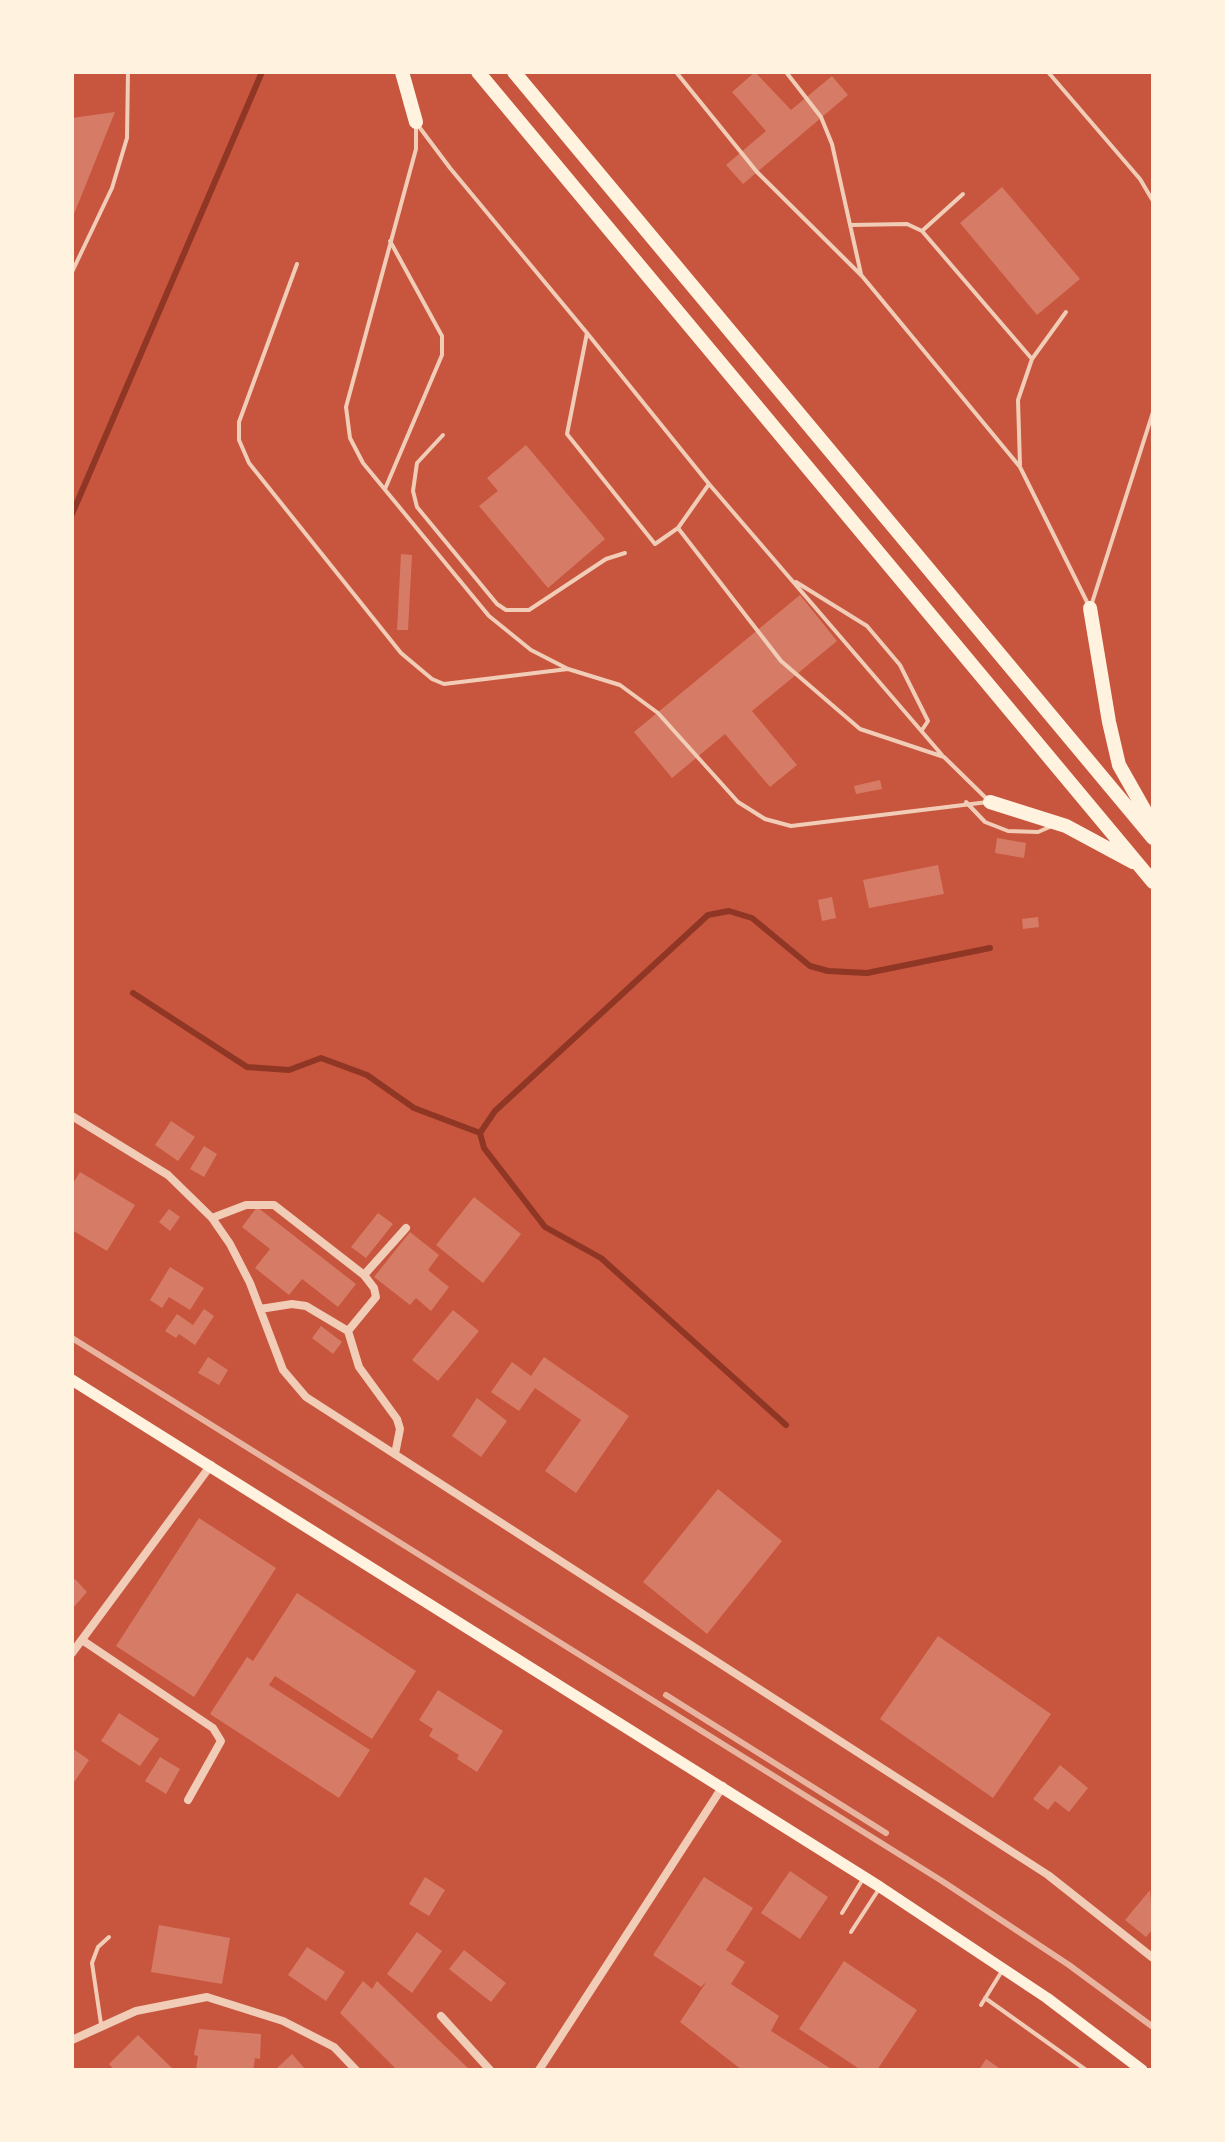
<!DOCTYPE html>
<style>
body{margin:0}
#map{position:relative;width:1225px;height:2142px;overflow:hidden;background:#c8553d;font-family:"Sofia Sans Condensed",sans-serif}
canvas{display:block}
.frame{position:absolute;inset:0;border:74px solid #fff3e0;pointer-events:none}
</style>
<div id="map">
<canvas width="1225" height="2142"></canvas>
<div class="frame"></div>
</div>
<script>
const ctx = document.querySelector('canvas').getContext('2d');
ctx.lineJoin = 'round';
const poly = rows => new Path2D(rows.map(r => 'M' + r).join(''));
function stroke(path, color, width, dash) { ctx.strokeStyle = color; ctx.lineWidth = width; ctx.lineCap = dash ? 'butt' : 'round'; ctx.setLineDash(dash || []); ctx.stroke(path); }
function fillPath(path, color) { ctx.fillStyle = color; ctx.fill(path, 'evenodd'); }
stroke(poly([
 [72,514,262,72],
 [133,993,247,1067,289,1070,321,1058,367,1075,414,1108,480,1133],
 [786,1425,601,1258,545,1227,484,1148,480,1133,495,1111,708,915,729,911,752,918,810,966,828,971,867,973,990,948]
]), '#8f3625', 6);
fillPath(poly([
 [755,72,791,110,832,76,848,95,743,184,726,165,766,131,732,92],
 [115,112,74,214,72,118],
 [1002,187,1080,279,1037,315,960,223],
 [526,445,605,539,548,588,479,506,498,491,487,478],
 [401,554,412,555,408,630,397,630],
 [800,595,837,641,752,711,797,765,770,787,725,734,672,778,634,732],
 [880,780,882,789,856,794,854,786],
 [997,838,1026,843,1024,858,995,853],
 [938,865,944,894,869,908,863,880],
 [832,897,836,918,822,921,818,900],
 [1038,917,1039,927,1023,929,1022,919],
 [171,1121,195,1137,178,1161,155,1145],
 [204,1146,217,1154,204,1177,190,1169],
 [80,1172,135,1205,107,1251,72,1230,72,1185],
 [474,1197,521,1234,483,1283,436,1245],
 [257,1207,356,1284,338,1307,302,1279,289,1295,255,1268,270,1249,242,1227],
 [169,1209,180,1217,170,1231,159,1222],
 [378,1213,393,1224,366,1258,351,1247],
 [410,1232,439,1255,428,1270,449,1287,431,1311,416,1298,410,1305,374,1277],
 [170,1267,204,1288,190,1310,169,1297,162,1308,150,1300],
 [204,1309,214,1316,195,1345,179,1334,176,1338,165,1331,177,1314,193,1325],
 [453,1310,479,1331,438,1381,412,1360],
 [321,1326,342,1342,333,1354,312,1338],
 [208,1357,228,1370,219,1385,198,1373],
 [544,1357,629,1416,576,1493,545,1471,581,1420,535,1388,519,1411,491,1392,512,1362,531,1376],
 [477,1398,507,1421,481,1457,452,1436],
 [718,1489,782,1541,707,1634,643,1582],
 [199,1518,276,1568,194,1697,116,1646],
 [75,1579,87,1592,72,1609,72,1582],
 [297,1593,416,1671,372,1739,275,1676,269,1685,370,1750,339,1798,210,1714,247,1657,253,1661],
 [938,1636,1051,1714,993,1798,880,1719],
 [438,1690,503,1731,477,1772,457,1759,459,1755,429,1736,433,1729,419,1720],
 [119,1713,159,1739,140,1766,101,1741],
 [72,1748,89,1760,72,1785],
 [160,1757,180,1769,166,1794,145,1781],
 [1060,1765,1088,1788,1069,1812,1055,1801,1048,1810,1033,1799],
 [790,1871,828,1897,800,1939,761,1913],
 [425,1877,445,1890,429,1916,409,1904],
 [704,1877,753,1908,726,1950,745,1962,731,1984,779,2016,771,2031,833,2070,742,2070,680,2022,707,1981,701,1987,653,1955],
 [1150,1890,1153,1929,1146,1937,1125,1920],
 [159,1925,230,1938,222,1984,151,1972],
 [417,1932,442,1951,412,1993,387,1974],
 [307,1947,345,1972,326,2001,288,1975],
 [464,1950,506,1983,491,2002,449,1969],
 [844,1961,917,2010,877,2070,861,2070,799,2029],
 [363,1981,372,1989,377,1981,470,2070,397,2070,340,2013],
 [199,2029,261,2034,260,2059,255,2058,253,2070,196,2070,198,2056,194,2055],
 [138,2035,174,2070,114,2070,109,2064],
 [292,2054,306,2070,275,2070],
 [986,2059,1002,2070,979,2070]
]), '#d67c66');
stroke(poly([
 [676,72,757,172,862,276,1020,467,1089,606],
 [786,72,821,117,832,144,861,274],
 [1048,72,1140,179,1153,201],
 [417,124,450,168,587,333,709,484,678,528,655,544,567,434,587,333],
 [416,125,416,149,346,407,350,438,363,463,489,616,531,650,568,669,620,685,658,713,738,802,765,819,791,826,988,802],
 [850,225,907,224,922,231,1032,359,1018,400,1020,465],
 [922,231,963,194],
 [297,264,239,422,239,440,249,463,401,653,432,679,444,684,568,669],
 [72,272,112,188,127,138,128,72],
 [1032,359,1066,312],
 [443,435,417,463,413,491,417,507,497,604,506,610,529,610,606,559,625,553],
 [709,484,942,755],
 [385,489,442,355,442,336,390,241],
 [678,528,781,661,860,729,944,757,988,800],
 [796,582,867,626,900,665,928,721,922,730],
 [1091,606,1153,412],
 [966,802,985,822,1008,831,1038,832,1052,826],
 [842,1913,863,1879],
 [851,1932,879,1889],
 [985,1998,1086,2070],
 [981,2005,1002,1971],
 [101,2024,92,1963,98,1947,109,1937]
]), '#f1ccb7', 4);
stroke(poly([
 [72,1116,168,1175,212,1218,230,1244,250,1283,283,1370,306,1397,1048,1875,1153,1958],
 [212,1218,246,1205,274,1205,364,1275,374,1288,376,1297,348,1331,359,1367,397,1419,400,1429,395,1454],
 [364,1275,406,1228],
 [260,1309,292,1304,306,1306,348,1331],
 [82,1640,213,1728,221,1741,188,1800],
 [72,1653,211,1465],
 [441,2016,490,2070],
 [72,2040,136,2011,207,1997,283,2021,334,2047,356,2070],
 [539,2070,723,1786]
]), '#f1ccb7', 8);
stroke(poly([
 [72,1380,880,1887,1047,1998,1142,2070]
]), '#fff3e0', 11);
stroke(poly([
 [402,72,416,122],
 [478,72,1153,882],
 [514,72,1153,838],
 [1090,608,1109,722,1119,765,1153,825],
 [990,802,1066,826,1133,862]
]), '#fff3e0', 14);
stroke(poly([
 [72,1338,942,1881,1069,1965,1153,2027],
 [666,1695,886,1833]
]), '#e9b49f', 6);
</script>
